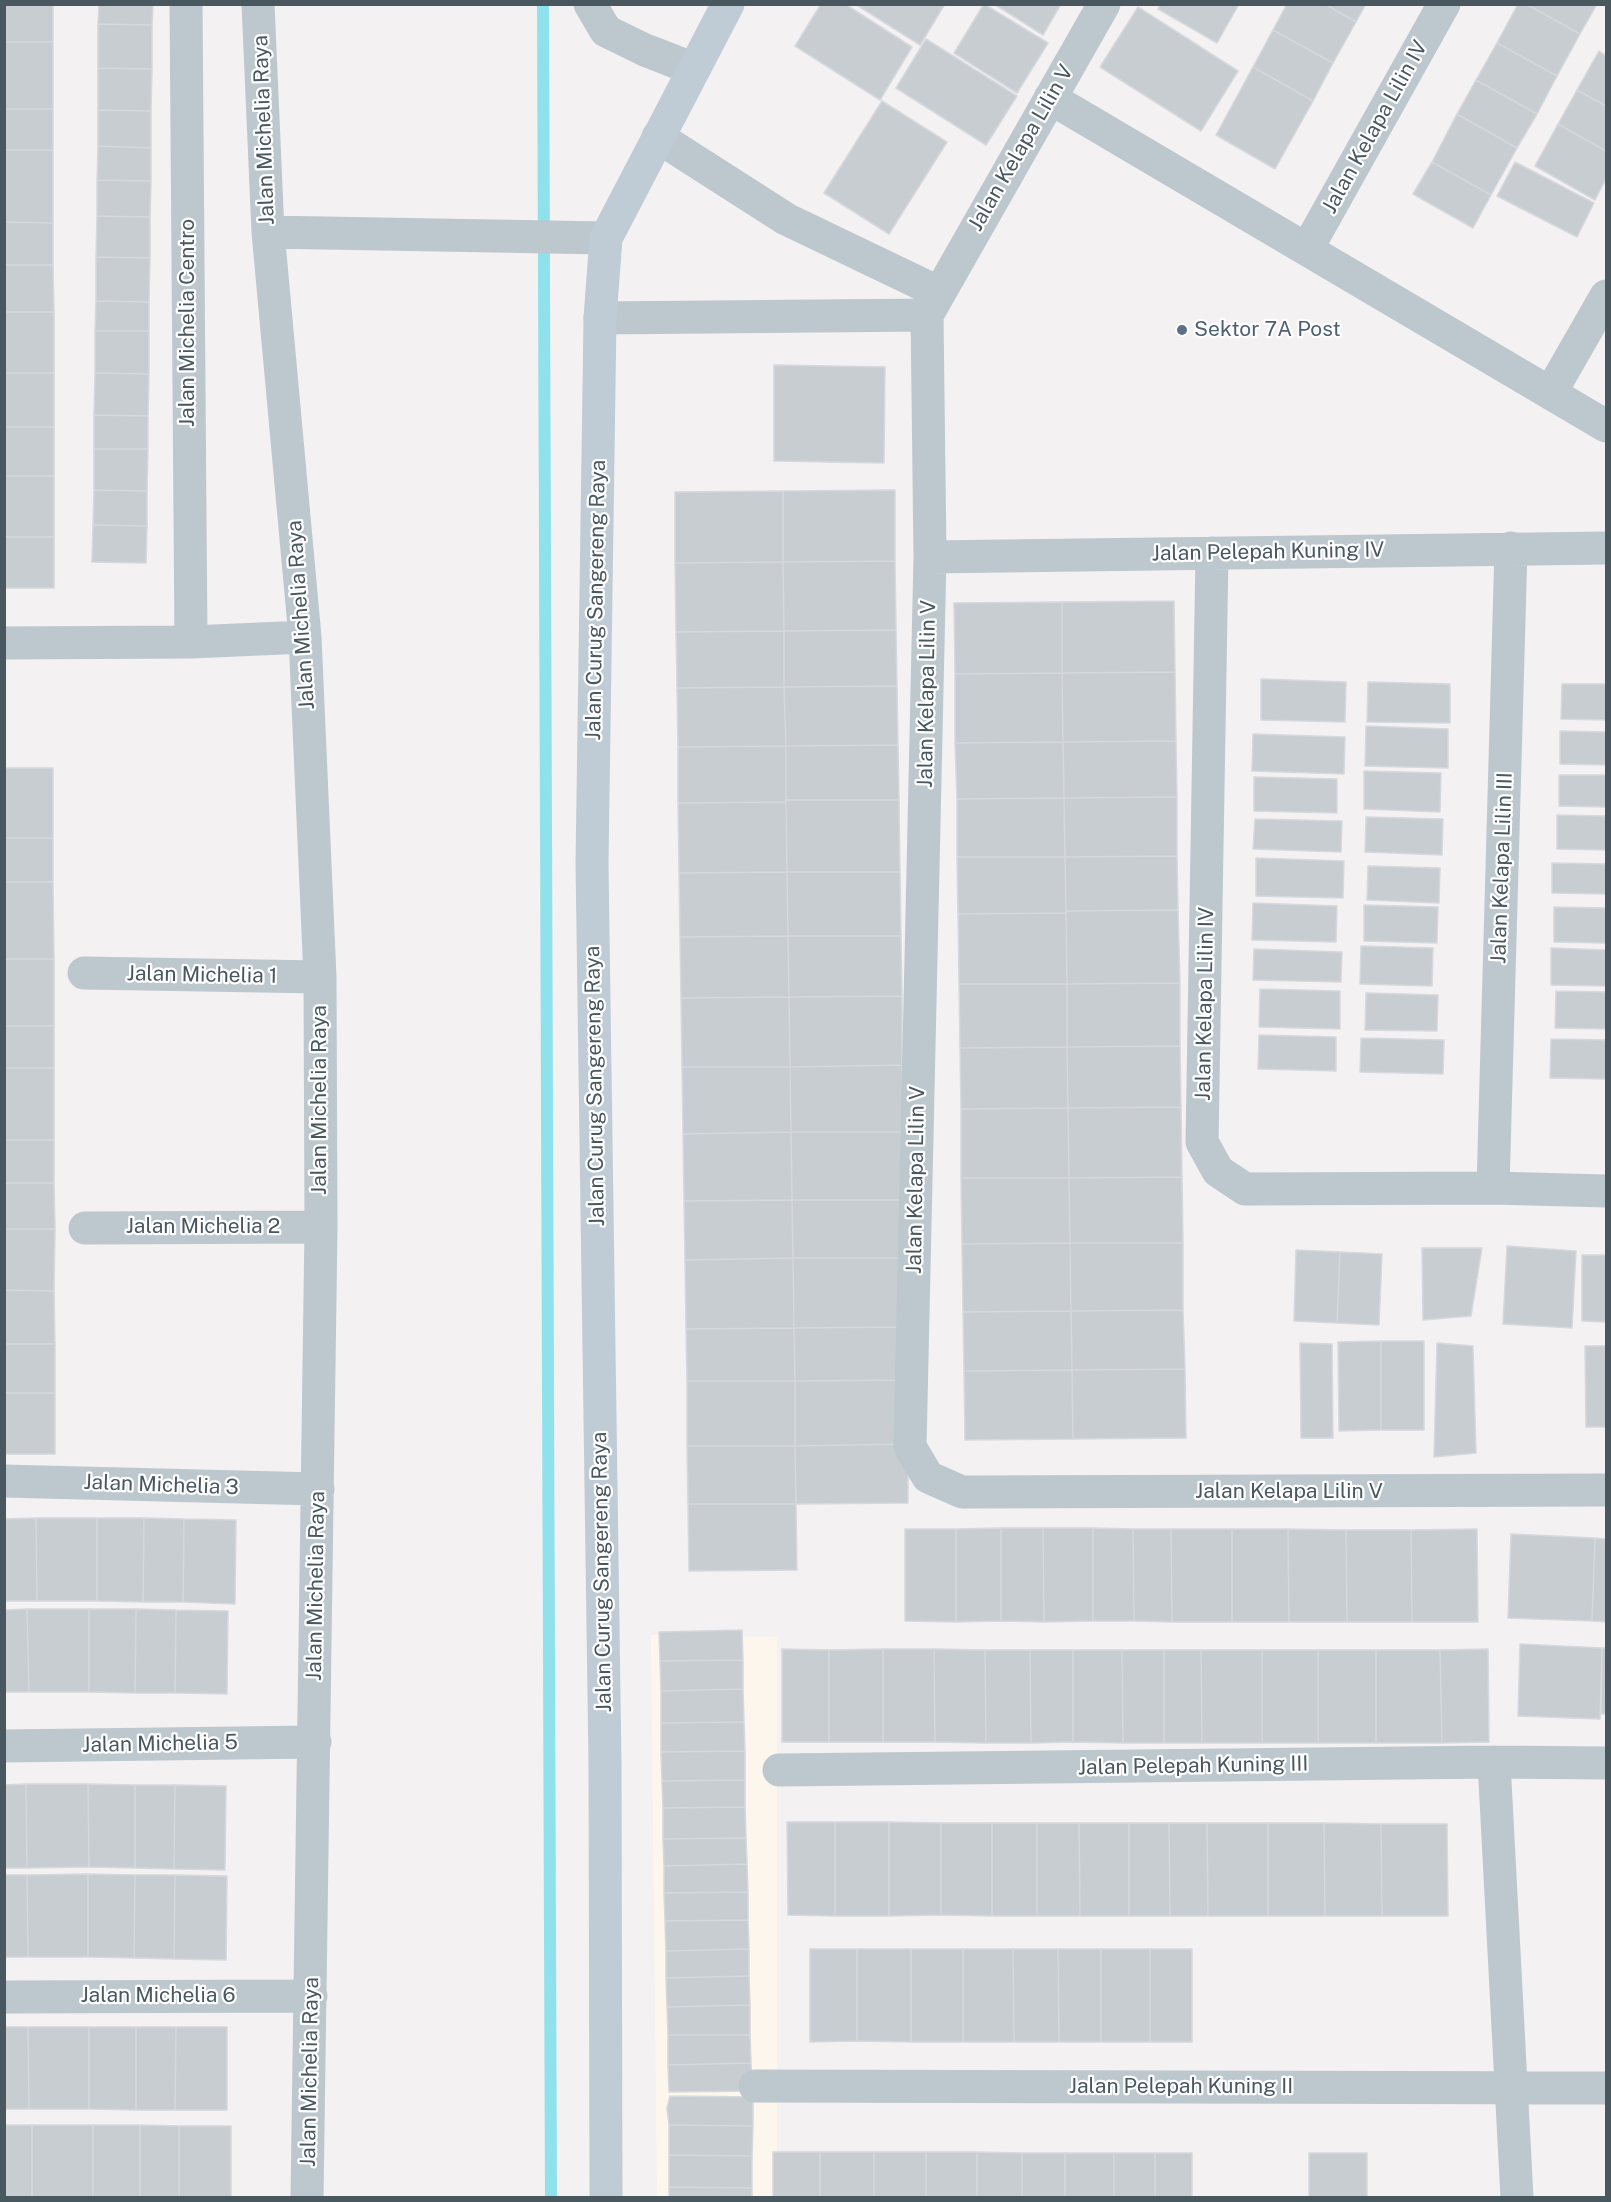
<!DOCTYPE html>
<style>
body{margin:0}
#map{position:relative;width:1611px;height:2202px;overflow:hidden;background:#f4f1f2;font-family:"Public Sans",sans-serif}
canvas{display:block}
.frame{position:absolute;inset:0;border:6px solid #49575f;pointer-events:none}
</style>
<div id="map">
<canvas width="1611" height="2202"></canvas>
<div class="frame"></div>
</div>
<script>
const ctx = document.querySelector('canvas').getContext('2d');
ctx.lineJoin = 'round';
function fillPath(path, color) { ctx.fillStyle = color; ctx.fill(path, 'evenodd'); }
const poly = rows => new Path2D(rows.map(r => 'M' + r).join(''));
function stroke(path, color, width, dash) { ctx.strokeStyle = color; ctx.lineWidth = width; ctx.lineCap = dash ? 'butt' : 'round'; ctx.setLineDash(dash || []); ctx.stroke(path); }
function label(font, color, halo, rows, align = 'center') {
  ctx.font = font + ' "Public Sans",sans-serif'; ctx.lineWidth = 4.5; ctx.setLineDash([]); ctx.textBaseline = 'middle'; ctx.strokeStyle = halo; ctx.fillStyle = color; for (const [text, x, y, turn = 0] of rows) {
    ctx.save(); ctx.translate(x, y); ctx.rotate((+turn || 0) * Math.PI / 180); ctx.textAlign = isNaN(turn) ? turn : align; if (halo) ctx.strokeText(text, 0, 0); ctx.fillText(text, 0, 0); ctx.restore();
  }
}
fillPath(poly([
 [651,1635,777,1637,777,2197,657,2197]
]), '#fcf6ec');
stroke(poly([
 [543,4,551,2198]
]), '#8fe1ec', 12);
const building = poly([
 [4,4,53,4,53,42,4,42,4,4],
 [99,4,153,4,152,25,98,24,99,4],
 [821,4,845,4,912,47,880,100,795,46,821,4],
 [855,4,945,4,920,45,855,4],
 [984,4,1048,43,1017,93,954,53,984,4],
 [994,4,1061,4,1043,35,994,4],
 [1161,4,1239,4,1217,43,1158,9,1161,4],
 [1287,4,1325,4,1356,22,1333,63,1273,30,1287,4],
 [1325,4,1366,4,1356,22,1325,4],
 [1518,4,1526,4,1580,34,1557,76,1497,43,1518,4],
 [1526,4,1597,4,1580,34,1526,4],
 [1138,7,1238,71,1201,131,1100,67,1138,7],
 [98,24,152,25,152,69,98,68,98,24],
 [1273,30,1333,63,1313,101,1253,67,1273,30],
 [926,39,1017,96,986,145,896,88,926,39],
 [4,42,53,42,53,109,4,109,4,42],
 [1497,43,1557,76,1537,114,1476,80,1497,43],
 [1599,51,1606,56,1606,106,1577,90,1599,51],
 [1253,67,1313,101,1275,169,1216,135,1253,67],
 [98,68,152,69,151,111,98,110,98,68],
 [1476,80,1537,114,1517,148,1457,114,1476,80],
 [1577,90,1606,106,1606,151,1558,124,1577,90],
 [882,101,947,142,889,234,824,193,882,101],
 [4,109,53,109,53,150,4,150,4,109],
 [98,110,151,111,151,148,98,146,98,110],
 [1457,114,1517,148,1491,195,1432,162,1457,114],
 [1558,124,1606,151,1606,179,1595,200,1535,166,1558,124],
 [98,146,151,148,151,181,97,180,98,146],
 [4,150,53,150,53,223,4,222,4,150],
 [1432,162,1491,195,1473,228,1413,194,1432,162],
 [1515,162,1594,203,1577,237,1497,196,1515,162],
 [97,180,151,181,150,217,97,216,97,180],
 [97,216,150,217,150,258,96,257,97,216],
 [4,222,53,223,53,265,4,265,4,222],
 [96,257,150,258,149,302,96,301,96,257],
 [4,265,53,265,54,312,4,312,4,265],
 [96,301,149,302,149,331,95,331,96,301],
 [4,312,54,312,54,373,4,373,4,312],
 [95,331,149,331,149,374,95,373,95,331],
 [774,365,885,367,884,463,774,461,774,365],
 [4,373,54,373,54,427,4,427,4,373],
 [95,373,149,374,148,416,94,415,95,373],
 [94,415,148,416,148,449,94,449,94,415],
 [4,427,54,427,54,476,4,476,4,427],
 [94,449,148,449,147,491,94,490,94,449],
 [4,476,54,476,54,537,4,537,4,476],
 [94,490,147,491,147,526,93,525,94,490],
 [895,490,895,561,783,562,783,491,895,490],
 [783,491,783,562,675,563,675,492,783,491],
 [93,525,147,526,146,563,92,562,93,525],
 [4,537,54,537,54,588,4,588,4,537],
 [895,561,896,630,784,631,783,562,895,561],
 [783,562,784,631,676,632,675,563,783,562],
 [1174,601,1175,672,1062,673,1062,602,1174,601],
 [1062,602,1062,673,955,674,954,603,1062,602],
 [896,630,897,686,784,687,784,631,896,630],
 [784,631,784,687,677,688,676,632,784,631],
 [1175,672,1176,741,1063,742,1062,673,1175,672],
 [1062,673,1063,742,955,743,955,674,1062,673],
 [1261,679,1346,682,1345,722,1261,720,1261,679],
 [1368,682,1450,684,1450,723,1367,722,1368,682],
 [1562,684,1606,684,1606,720,1561,719,1562,684],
 [897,686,898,745,786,746,784,687,897,686],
 [784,687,786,746,678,747,677,688,784,687],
 [1366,726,1448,729,1448,768,1365,766,1366,726],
 [1560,731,1606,732,1606,765,1560,764,1560,731],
 [1253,734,1345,737,1344,774,1252,771,1253,734],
 [1176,741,1177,797,1064,798,1063,742,1176,741],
 [1063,742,1064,798,957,799,955,743,1063,742],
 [898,745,899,800,786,800,786,746,898,745],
 [786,746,786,802,678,803,678,747,786,746],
 [4,768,53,768,53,838,4,838,4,768],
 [1364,771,1441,773,1440,812,1364,809,1364,771],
 [1559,775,1606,775,1606,807,1559,806,1559,775],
 [1254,777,1337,779,1337,813,1254,811,1254,777],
 [1177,797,1177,856,1065,857,1064,798,1177,797],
 [1064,798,1065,857,957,857,957,799,1064,798],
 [786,800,899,800,900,872,787,872,786,800],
 [786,802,787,872,679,873,678,803,786,802],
 [1557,815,1606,816,1606,850,1557,849,1557,815],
 [1366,817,1443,819,1442,855,1365,852,1366,817],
 [1255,819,1342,821,1341,852,1253,849,1255,819],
 [4,838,53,838,53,882,4,882,4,838],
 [1177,856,1178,910,1066,911,1065,857,1177,856],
 [957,857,1065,857,1066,913,958,914,957,857],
 [1256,858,1344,861,1343,898,1256,896,1256,858],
 [1552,863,1606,864,1606,894,1552,893,1552,863],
 [1368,866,1440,868,1439,903,1367,900,1368,866],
 [787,872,900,872,901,936,788,936,787,872],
 [787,872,788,936,680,937,679,873,787,872],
 [4,882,53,882,54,959,4,959,4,882],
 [1253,903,1337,906,1336,942,1252,940,1253,903],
 [1364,905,1438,907,1437,943,1364,941,1364,905],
 [1554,907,1606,908,1606,943,1554,942,1554,907],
 [1178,910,1180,983,1067,984,1066,911,1178,910],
 [1066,913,1067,984,959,984,958,914,1066,913],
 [788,936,901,936,902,996,789,997,788,936],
 [788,936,789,997,681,998,680,937,788,936],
 [1361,946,1433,948,1432,986,1360,984,1361,946],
 [1551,948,1606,950,1606,986,1551,985,1551,948],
 [1254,949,1342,952,1341,982,1253,980,1254,949],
 [4,959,54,959,54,1026,4,1026,4,959],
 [1180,983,1180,1046,1067,1047,1067,984,1180,983],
 [959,984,1067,984,1067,1047,960,1048,959,984],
 [1260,989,1340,991,1340,1029,1259,1027,1260,989],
 [1556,991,1606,992,1606,1029,1555,1028,1556,991],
 [1366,993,1438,995,1437,1031,1365,1030,1366,993],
 [902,996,902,1065,790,1067,789,997,902,996],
 [789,997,790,1067,682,1067,681,998,789,997],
 [4,1026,54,1026,54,1068,4,1068,4,1026],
 [1259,1035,1336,1037,1336,1071,1258,1069,1259,1035],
 [1361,1038,1444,1040,1443,1074,1360,1072,1361,1038],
 [1551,1039,1606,1040,1606,1079,1550,1078,1551,1039],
 [1180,1046,1181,1107,1068,1108,1067,1047,1180,1046],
 [1067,1047,1068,1108,961,1109,960,1048,1067,1047],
 [902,1065,904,1132,791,1132,790,1067,902,1065],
 [682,1067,790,1067,791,1132,683,1134,682,1067],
 [4,1068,54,1068,54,1140,4,1140,4,1068],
 [1181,1107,1182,1177,1069,1178,1068,1108,1181,1107],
 [1068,1108,1069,1178,961,1178,961,1109,1068,1108],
 [791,1132,904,1132,905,1200,792,1200,791,1132],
 [791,1132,792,1200,684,1201,683,1134,791,1132],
 [4,1140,54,1140,54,1183,4,1183,4,1140],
 [1182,1177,1183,1243,1070,1243,1069,1178,1182,1177],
 [961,1178,1069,1178,1070,1243,962,1244,961,1178],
 [4,1183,54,1183,55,1229,4,1229,4,1183],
 [792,1200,905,1200,905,1258,793,1258,792,1200],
 [792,1200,793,1258,685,1260,684,1201,792,1200],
 [4,1229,55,1229,54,1291,4,1290,4,1229],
 [1070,1243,1183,1243,1183,1310,1071,1311,1070,1243],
 [1070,1243,1071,1311,963,1312,962,1244,1070,1243],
 [1507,1246,1576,1251,1572,1328,1503,1324,1507,1246],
 [1422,1248,1482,1248,1471,1316,1423,1320,1422,1248],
 [1296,1250,1340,1252,1337,1323,1294,1321,1296,1250],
 [1340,1252,1382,1254,1379,1325,1337,1323,1340,1252],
 [1582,1255,1606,1255,1606,1322,1582,1321,1582,1255],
 [793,1258,905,1258,906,1327,794,1328,793,1258],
 [793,1258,794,1328,686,1329,685,1260,793,1258],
 [4,1290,54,1291,55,1344,4,1344,4,1290],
 [1183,1310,1185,1369,1072,1370,1071,1311,1183,1310],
 [1071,1311,1072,1370,964,1371,963,1312,1071,1311],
 [906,1327,907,1380,795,1381,794,1328,906,1327],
 [794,1328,795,1381,687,1381,686,1329,794,1328],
 [1381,1341,1381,1430,1339,1431,1338,1342,1381,1341],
 [1381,1341,1424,1341,1424,1430,1381,1430,1381,1341],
 [1300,1343,1332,1344,1333,1438,1301,1438,1300,1343],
 [1437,1343,1473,1346,1476,1453,1434,1457,1437,1343],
 [4,1344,55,1344,55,1393,4,1393,4,1344],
 [1585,1346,1606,1346,1606,1427,1586,1427,1585,1346],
 [1185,1369,1186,1438,1073,1439,1072,1370,1185,1369],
 [1072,1370,1073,1439,965,1440,964,1371,1072,1370],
 [907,1380,908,1444,795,1446,795,1381,907,1380],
 [687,1381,795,1381,795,1446,687,1446,687,1381],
 [4,1393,55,1393,55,1454,4,1454,4,1393],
 [908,1444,908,1503,796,1504,795,1446,908,1444],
 [687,1446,795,1446,796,1504,688,1504,687,1446],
 [688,1504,796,1504,797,1570,689,1571,688,1504],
 [36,1518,97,1518,97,1601,37,1601,36,1518],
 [36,1518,37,1601,4,1601,4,1519,36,1518],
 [97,1518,144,1518,143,1602,97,1601,97,1518],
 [144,1518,184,1519,183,1602,143,1602,144,1518],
 [184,1519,236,1520,235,1604,183,1602,184,1519],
 [1001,1528,1043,1528,1044,1622,1001,1621,1001,1528],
 [1001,1528,1001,1621,956,1622,956,1529,1001,1528],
 [1043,1528,1093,1528,1093,1621,1044,1622,1043,1528],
 [1093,1528,1133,1529,1134,1621,1093,1621,1093,1528],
 [905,1529,956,1529,956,1622,905,1621,905,1529],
 [1133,1529,1171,1529,1172,1622,1134,1621,1133,1529],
 [1171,1529,1232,1529,1232,1622,1172,1622,1171,1529],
 [1232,1529,1288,1529,1289,1622,1232,1622,1232,1529],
 [1288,1529,1346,1530,1347,1622,1289,1622,1288,1529],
 [1477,1529,1478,1622,1412,1622,1411,1530,1477,1529],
 [1346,1530,1411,1530,1412,1622,1347,1622,1346,1530],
 [1511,1534,1595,1538,1592,1621,1508,1618,1511,1534],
 [1595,1538,1606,1539,1606,1622,1592,1621,1595,1538],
 [27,1609,89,1609,89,1692,29,1692,27,1609],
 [27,1609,29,1692,4,1692,4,1610,27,1609],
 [89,1609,136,1609,135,1693,89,1692,89,1609],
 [136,1609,176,1610,175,1693,135,1693,136,1609],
 [176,1610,228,1611,227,1694,175,1693,176,1610],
 [742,1630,743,1660,660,1661,659,1632,742,1630],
 [1520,1644,1602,1648,1600,1719,1518,1716,1520,1644],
 [1602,1648,1606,1648,1606,1714,1601,1714,1602,1648],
 [782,1649,829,1650,829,1742,782,1742,782,1649],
 [883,1649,883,1742,829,1742,829,1650,883,1649],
 [883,1649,934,1649,935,1742,883,1742,883,1649],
 [934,1649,985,1650,986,1743,935,1742,934,1649],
 [1488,1649,1489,1742,1442,1743,1440,1650,1488,1649],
 [985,1650,1030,1650,1031,1743,986,1743,985,1650],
 [1030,1650,1073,1650,1073,1742,1031,1743,1030,1650],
 [1073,1650,1122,1650,1123,1743,1073,1742,1073,1650],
 [1122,1650,1164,1650,1164,1743,1123,1743,1122,1650],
 [1164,1650,1201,1650,1202,1743,1164,1743,1164,1650],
 [1201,1650,1262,1650,1262,1743,1202,1743,1201,1650],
 [1262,1650,1318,1650,1318,1743,1262,1743,1262,1650],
 [1318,1650,1376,1650,1376,1743,1318,1743,1318,1650],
 [1376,1650,1440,1650,1442,1743,1376,1743,1376,1650],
 [743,1660,743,1689,661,1691,660,1661,743,1660],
 [743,1689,744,1722,661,1723,661,1691,743,1689],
 [744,1722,745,1751,661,1752,661,1723,744,1722],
 [745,1751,745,1780,662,1781,661,1752,745,1751],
 [745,1780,745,1807,663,1808,662,1781,745,1780],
 [26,1784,88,1784,89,1867,27,1868,26,1784],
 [26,1784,27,1868,4,1868,4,1785,26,1784],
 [88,1784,135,1785,135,1868,89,1867,88,1784],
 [135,1785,175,1785,174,1869,135,1868,135,1785],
 [175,1785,226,1786,225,1870,174,1869,175,1785],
 [745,1807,746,1838,663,1839,663,1808,745,1807],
 [787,1822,835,1822,835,1916,788,1915,787,1822],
 [835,1822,889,1822,889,1916,835,1916,835,1822],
 [889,1822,941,1823,941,1915,889,1916,889,1822],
 [941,1823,992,1823,992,1916,941,1915,941,1823],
 [992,1823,1037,1823,1037,1916,992,1916,992,1823],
 [1037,1823,1079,1823,1080,1916,1037,1916,1037,1823],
 [1079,1823,1129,1823,1129,1916,1080,1916,1079,1823],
 [1129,1823,1169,1823,1170,1916,1129,1916,1129,1823],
 [1169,1823,1207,1823,1208,1916,1170,1916,1169,1823],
 [1207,1823,1268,1823,1268,1916,1208,1916,1207,1823],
 [1268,1823,1324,1823,1325,1916,1268,1916,1268,1823],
 [1324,1823,1381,1824,1382,1916,1325,1916,1324,1823],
 [1381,1824,1447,1824,1448,1916,1382,1916,1381,1824],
 [746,1838,747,1864,664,1866,663,1839,746,1838],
 [747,1864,748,1892,664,1893,664,1866,747,1864],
 [88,1874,135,1875,134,1958,88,1957,88,1874],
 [88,1874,88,1957,28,1957,27,1875,88,1874],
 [4,1875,27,1875,28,1957,4,1957,4,1875],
 [135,1875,175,1875,174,1959,134,1958,135,1875],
 [175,1875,227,1876,226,1960,174,1959,175,1875],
 [748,1892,748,1920,665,1921,664,1893,748,1892],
 [748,1920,749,1949,666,1951,665,1921,748,1920],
 [749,1949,749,1976,666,1978,666,1951,749,1949],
 [810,1949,857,1949,857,2041,810,2042,810,1949],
 [857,1949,911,1949,911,2042,857,2041,857,1949],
 [911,1949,963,1949,963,2042,911,2042,911,1949],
 [963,1949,1013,1949,1014,2042,963,2042,963,1949],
 [1013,1949,1058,1949,1059,2042,1014,2042,1013,1949],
 [1058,1949,1101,1949,1101,2042,1059,2042,1058,1949],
 [1101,1949,1150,1949,1150,2042,1101,2042,1101,1949],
 [1150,1949,1192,1949,1192,2042,1150,2042,1150,1949],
 [749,1976,750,2005,667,2007,666,1978,749,1976],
 [750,2005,750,2035,668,2035,667,2007,750,2005],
 [4,2027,28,2027,29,2109,4,2109,4,2027],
 [28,2027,89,2027,89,2109,29,2109,28,2027],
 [89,2027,136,2027,136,2110,89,2109,89,2027],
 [136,2027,176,2027,175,2110,136,2110,136,2027],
 [176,2027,227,2027,227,2110,175,2110,176,2027],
 [668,2035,750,2035,751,2063,668,2065,668,2035],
 [751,2063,752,2091,669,2092,668,2065,751,2063],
 [670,2096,753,2097,753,2126,669,2125,667,2108,670,2096],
 [4,2125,32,2125,32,2198,4,2198,4,2125],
 [32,2125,93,2125,93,2198,32,2198,32,2125],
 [93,2125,140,2125,140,2198,93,2198,93,2125],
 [140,2125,179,2126,179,2198,140,2198,140,2125],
 [669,2125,753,2126,752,2156,669,2155,669,2125],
 [179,2126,231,2126,231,2198,179,2198,179,2126],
 [773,2152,820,2152,820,2198,773,2198,773,2152],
 [820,2152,874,2152,874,2198,820,2198,820,2152],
 [874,2152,926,2152,926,2198,874,2198,874,2152],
 [926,2152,977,2152,977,2198,926,2198,926,2152],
 [977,2152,1022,2153,1022,2198,977,2198,977,2152],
 [1022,2153,1065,2153,1065,2198,1022,2198,1022,2153],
 [1065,2153,1114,2153,1114,2198,1065,2198,1065,2153],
 [1114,2153,1155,2153,1155,2198,1114,2198,1114,2153],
 [1155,2153,1192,2153,1192,2198,1155,2198,1155,2153],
 [1309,2153,1367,2153,1367,2198,1309,2198,1309,2153],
 [669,2155,752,2156,752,2188,669,2187,669,2155],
 [669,2187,752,2188,752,2198,669,2198,669,2187]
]);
fillPath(building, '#c8cdd1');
stroke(building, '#d5d8dd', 1.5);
stroke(poly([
 [186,4,191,642],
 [258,4,268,232,305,637,320,977,321,1227,307,2198],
 [590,4,606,31,645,50,694,69],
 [1104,4,927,315,930,557,910,1447,928,1477,962,1492,1606,1490],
 [1050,98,1606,426],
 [658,137,786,219,938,292],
 [268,232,606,238],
 [1307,249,1444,4],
 [600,318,927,315],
 [1551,392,1606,296],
 [1212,553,1202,1142,1218,1171,1245,1189,1493,1188,1606,1191],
 [930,557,1606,548],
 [4,643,191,642,305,637],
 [84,973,320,977],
 [1493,1188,1511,548],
 [85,1228,321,1227],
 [4,1481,318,1489],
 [4,1746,315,1742],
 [1494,1762,1517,2198],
 [779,1770,1494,1762,1606,1763],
 [4,1997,311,1996],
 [755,2086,1606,2088]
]), '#bdc7ce', 33);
stroke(poly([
 [606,2198,605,1764,592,863,600,318,606,238,728,4]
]), '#bfcbd5', 33);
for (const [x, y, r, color] of [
 [1182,330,6,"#5c6f8a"]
]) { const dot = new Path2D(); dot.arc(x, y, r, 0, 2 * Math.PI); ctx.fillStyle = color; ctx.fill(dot); stroke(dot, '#fff', 2); }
label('21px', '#49575f', '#fff', [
 ["Jalan Kelapa Lilin IV",1375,127,-61],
 ["Jalan Michelia Raya",264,130,-92],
 ["Jalan Kelapa Lilin V",1021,148,-60],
 ["Jalan Michelia Centro",188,323,-90],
 ["Jalan Pelepah Kuning IV",1268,552,-1],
 ["Jalan Curug Sangereng Raya",596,600,-89],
 ["Jalan Michelia Raya",301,615,-94],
 ["Jalan Kelapa Lilin V",927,694,-89],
 ["Jalan Kelapa Lilin III",1502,868,-88],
 ["Jalan Michelia 1",202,975,1],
 ["Jalan Kelapa Lilin IV",1205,1004,-89],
 ["Jalan Curug Sangereng Raya",595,1086,-91],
 ["Jalan Michelia Raya",320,1100,-90],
 ["Jalan Kelapa Lilin V",916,1180,-89],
 ["Jalan Michelia 2",203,1227],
 ["Jalan Michelia 3",161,1485,2],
 ["Jalan Kelapa Lilin V",1289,1492],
 ["Jalan Curug Sangereng Raya",602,1572,-91],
 ["Jalan Michelia Raya",316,1586,-89],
 ["Jalan Michelia 5",160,1744,-1],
 ["Jalan Pelepah Kuning III",1193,1766,-1],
 ["Jalan Michelia 6",158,1996],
 ["Jalan Michelia Raya",310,2072,-89],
 ["Jalan Pelepah Kuning II",1181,2087]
]);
label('21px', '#4e5e75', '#fff', [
 ["Sektor 7A Post",1194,330]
], 'left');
</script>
